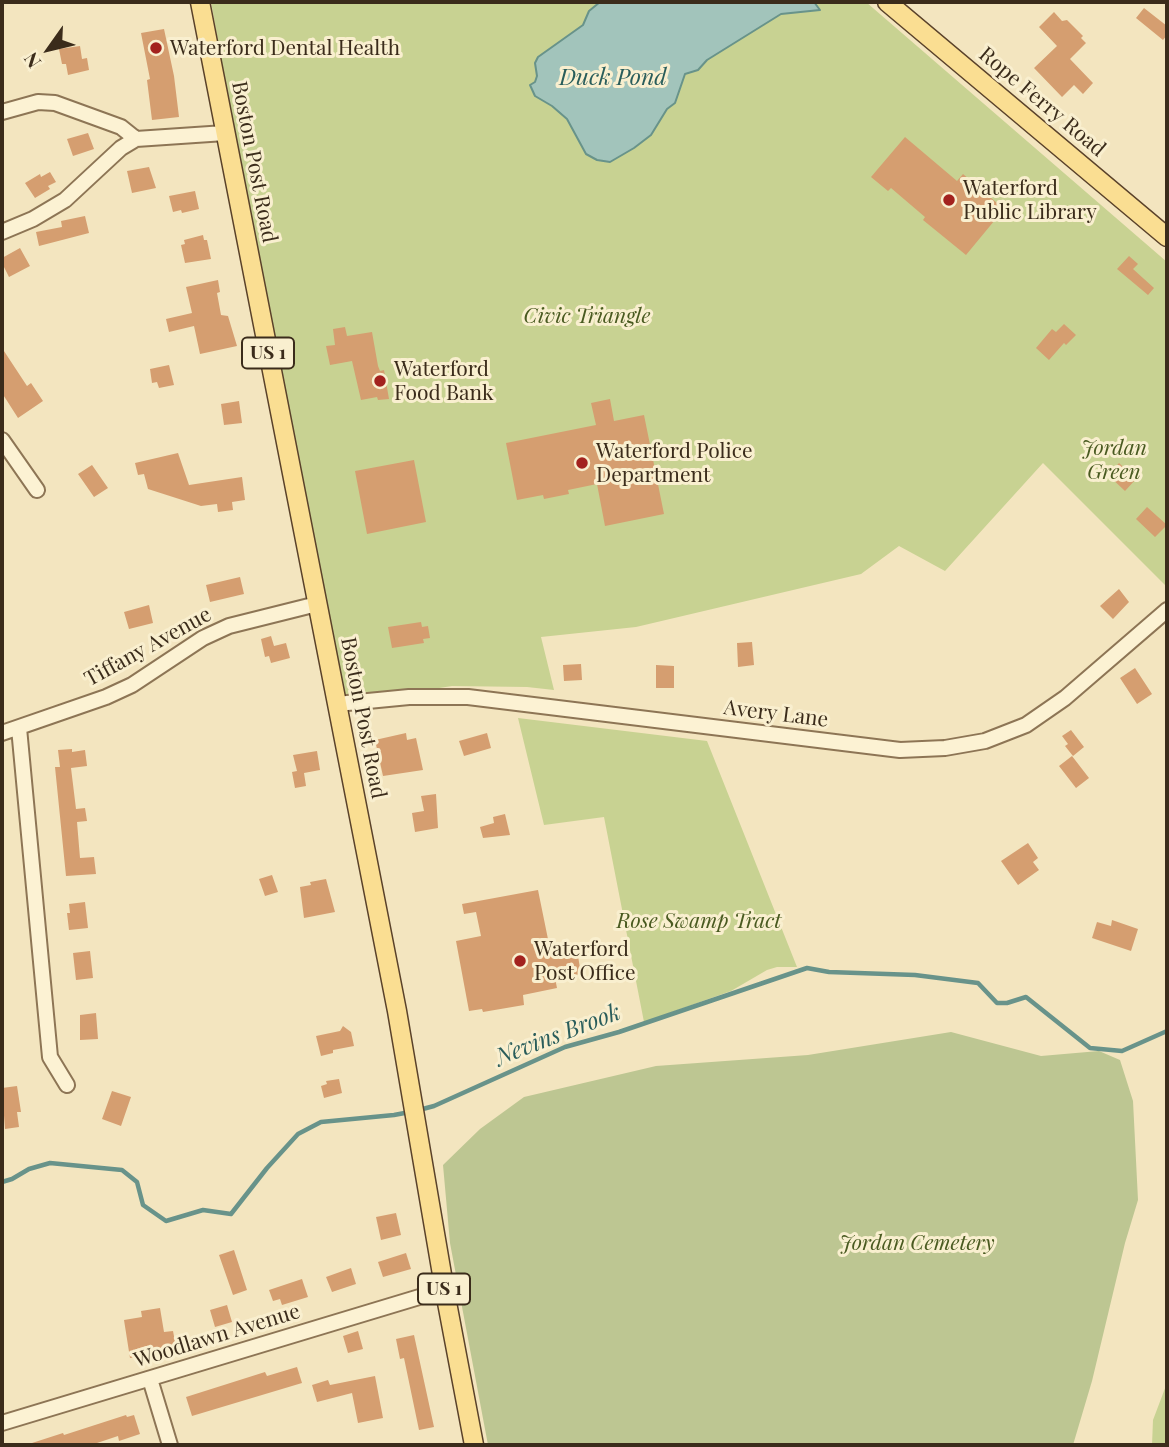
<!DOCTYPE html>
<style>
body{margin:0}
#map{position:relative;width:1169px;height:1447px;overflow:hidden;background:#f3e5bf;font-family:"Playfair Display",serif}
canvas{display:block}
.frame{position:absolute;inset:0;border:4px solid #3b2c1b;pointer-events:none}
.north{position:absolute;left:14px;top:14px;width:70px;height:70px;-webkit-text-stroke:5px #f9efcf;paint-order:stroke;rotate:236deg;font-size:19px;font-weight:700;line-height:28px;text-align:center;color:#3b2c1b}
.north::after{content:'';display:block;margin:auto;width:24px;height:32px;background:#3b2c1b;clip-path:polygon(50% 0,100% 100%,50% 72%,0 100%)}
</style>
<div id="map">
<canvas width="1169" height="1447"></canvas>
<div class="frame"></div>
<div class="north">N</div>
</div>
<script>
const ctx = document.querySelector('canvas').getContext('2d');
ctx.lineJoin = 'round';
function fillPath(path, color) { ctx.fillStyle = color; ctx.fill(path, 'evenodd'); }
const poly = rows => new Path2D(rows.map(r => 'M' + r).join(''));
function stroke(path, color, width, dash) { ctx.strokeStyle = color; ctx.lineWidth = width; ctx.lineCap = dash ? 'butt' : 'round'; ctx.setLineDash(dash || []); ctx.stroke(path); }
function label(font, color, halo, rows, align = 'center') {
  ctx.font = font + ' "Playfair Display",serif'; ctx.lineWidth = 6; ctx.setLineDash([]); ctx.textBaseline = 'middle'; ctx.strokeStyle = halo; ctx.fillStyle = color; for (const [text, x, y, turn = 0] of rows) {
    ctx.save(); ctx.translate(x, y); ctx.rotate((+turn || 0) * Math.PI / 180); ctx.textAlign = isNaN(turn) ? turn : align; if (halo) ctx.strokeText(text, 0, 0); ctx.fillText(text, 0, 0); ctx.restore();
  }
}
fillPath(poly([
 [211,2,866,2,1167,262,1167,587,1043,463,945,571,899,546,861,574,636,627,541,637,554,690,527,687,452,686,337,704],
 [518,718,707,741,797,967,777,967,767,970,731,991,644,1022,604,817,544,825],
 [1167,1383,1167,1445,1152,1445,1153,1420]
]), '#c8d292');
fillPath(poly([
 [951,1032,1041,1056,1099,1051,1120,1060,1133,1101,1138,1200,1125,1243,1092,1381,1073,1445,488,1445,450,1243,443,1165,480,1129,524,1097,656,1066,808,1055]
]), '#bdc692');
const water = poly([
 [600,2,814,2,820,10,781,14,707,60,698,70,685,74,675,103,667,109,651,135,634,148,610,162,597,160,586,154,567,119,552,106,535,96,530,85,535,82,537,76,535,63,538,57,583,25,589,11,600,2]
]);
fillPath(water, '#a2c4bb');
stroke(water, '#68938a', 2);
stroke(poly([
 [419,1110,434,1106,565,1047,619,1032,807,968,829,972,915,975,978,983,997,1003,1007,1003,1026,997,1090,1048,1122,1051,1167,1031],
 [2,1182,12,1179,29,1169,50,1163,122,1170,137,1182,143,1205,166,1221,203,1210,231,1214,267,1168,298,1134,321,1122,394,1115,410,1112]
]), '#68938a', 4.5);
fillPath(poly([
 [1144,8,1167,26,1167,35,1163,40,1136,18],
 [1054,12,1062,21,1067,20,1083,36,1081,38,1086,43,1070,59,1093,83,1083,94,1074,85,1062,97,1034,68,1057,46,1039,27],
 [164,29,174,76,179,117,152,120,147,80,150,79,141,33],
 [80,46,82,59,87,58,89,70,68,75,66,64,62,64,59,49],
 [88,133,94,149,73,156,67,139],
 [905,137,957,181,963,174,1004,209,966,255,923,220,925,217,891,188,888,191,871,177],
 [149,167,156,188,132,193,127,171],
 [50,172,56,182,48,186,50,189,35,198,25,183,40,174,41,177],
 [195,191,199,209,182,213,181,210,173,212,169,196],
 [85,216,89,233,39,246,36,232,62,227,61,221],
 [203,235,204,240,207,240,211,259,185,263,181,245,185,244,184,240],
 [20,248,30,266,9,277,2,263,2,258],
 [1129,256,1138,264,1133,269,1154,288,1148,295,1117,269],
 [218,280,220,292,217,293,221,315,228,316,237,346,200,354,194,326,169,332,166,319,192,313,186,287],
 [1064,324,1076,335,1066,345,1064,343,1049,360,1036,348,1052,329,1056,332],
 [345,327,347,336,372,332,378,366,380,371,384,370,389,399,378,400,377,397,361,400,352,361,330,365,326,346,335,345,333,329],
 [2,348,27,386,31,383,43,401,18,418,2,393],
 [169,365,174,385,159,388,157,382,152,383,150,369],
 [610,399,614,421,644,415,664,514,605,526,597,484,568,490,569,494,544,499,543,495,517,500,506,443,596,425,591,403],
 [239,401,242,423,224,425,221,404],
 [178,453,189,485,242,477,245,500,232,502,233,510,218,512,217,504,201,506,148,489,144,474,138,475,135,463],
 [414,460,426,522,367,534,355,471],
 [1119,463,1136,479,1125,491,1108,475],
 [92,465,108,488,94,497,78,474],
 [1147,507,1167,525,1155,537,1136,519],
 [240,577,244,594,210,602,206,585],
 [1119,589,1129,602,1113,619,1100,606],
 [149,605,153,623,129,629,124,612],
 [421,622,422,627,428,626,430,638,423,639,424,643,392,648,388,627],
 [271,636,274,646,286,643,290,658,271,663,269,656,265,657,261,639],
 [752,642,754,665,738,667,737,643],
 [581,664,582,680,564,681,563,665],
 [656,665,674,666,674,688,656,688],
 [1135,668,1152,694,1137,704,1120,678],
 [1071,730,1084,747,1073,756,1065,746,1068,744,1062,736],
 [406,733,407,740,416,738,423,770,383,776,375,740],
 [487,733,491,748,464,756,459,741],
 [72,749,72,752,85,750,87,766,71,768,76,809,85,808,87,821,77,822,80,858,94,857,96,874,66,876,55,767,60,767,58,750],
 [317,751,320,770,304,773,306,786,295,788,292,772,297,771,293,755],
 [1072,756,1089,778,1076,788,1059,766],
 [436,794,438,828,415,832,412,813,424,811,421,796],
 [505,814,510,835,483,838,480,827,494,823,493,817],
 [1028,843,1038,858,1033,862,1039,870,1018,885,1001,861],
 [272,875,278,892,265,896,259,879],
 [326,879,335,912,304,918,300,887,311,885,310,882],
 [538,890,550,949,576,944,581,974,555,978,557,988,523,995,524,1005,483,1012,482,1009,469,1011,456,941,481,936,476,912,464,914,462,904],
 [85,902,88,928,69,930,67,913,70,913,69,904],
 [1112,920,1138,929,1131,951,1092,938,1097,922,1111,926],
 [90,951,93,978,76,980,73,953],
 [96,1013,98,1039,80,1040,80,1015],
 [343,1026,351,1032,354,1046,333,1050,333,1053,321,1056,316,1036,340,1031],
 [339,1079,342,1093,324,1098,321,1086,327,1084,326,1081],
 [17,1086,21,1112,17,1112,19,1127,5,1129,2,1088],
 [112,1091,131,1097,121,1126,102,1119],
 [396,1213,401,1235,381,1240,376,1217],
 [234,1250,247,1290,233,1295,219,1255],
 [406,1253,411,1269,383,1277,378,1262],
 [351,1268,356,1284,332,1292,326,1277],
 [302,1279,308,1297,282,1305,280,1299,273,1301,269,1290],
 [227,1305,232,1322,215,1327,210,1310],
 [160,1308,164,1332,173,1331,176,1347,167,1349,167,1352,130,1358,124,1320,142,1317,141,1311],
 [358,1331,363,1349,348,1353,343,1336],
 [414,1335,434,1427,419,1430,404,1358,400,1359,396,1339],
 [297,1367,302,1383,192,1416,186,1397,265,1372,267,1376],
 [375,1376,383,1418,358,1423,352,1393,317,1402,312,1385,328,1380,330,1385],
 [126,1415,127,1417,134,1415,140,1434,119,1441,118,1436,97,1443,98,1445,32,1445,32,1443,63,1433,64,1435]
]), '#d59e70');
const minor = poly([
 [2,112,38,102,55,103,121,127,136,139],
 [2,232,33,219,65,200,121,148,136,139,225,133],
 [2,440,37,490],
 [337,704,409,697,468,697,900,750,945,748,985,741,1026,725,1065,698,1167,610],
 [19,728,50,1057,67,1085],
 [2,733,106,697,132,685,203,638,229,626,317,604],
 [150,1379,170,1445],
 [2,1423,426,1295,445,1292]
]);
const major = poly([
 [200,2,397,1011,445,1292,474,1445],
 [887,2,1167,237]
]);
stroke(minor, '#8d7555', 18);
stroke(major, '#5a422a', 21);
stroke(minor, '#fcf2d3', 14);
stroke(major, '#fade92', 18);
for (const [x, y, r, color] of [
 [156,48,7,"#a3221e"],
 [949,200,7,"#a3221e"],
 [380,381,7,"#a3221e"],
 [582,463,7,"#a3221e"],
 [520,961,7,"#a3221e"]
]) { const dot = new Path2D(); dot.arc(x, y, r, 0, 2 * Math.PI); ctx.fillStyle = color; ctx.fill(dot); stroke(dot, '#f9efcf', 2.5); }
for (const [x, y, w] of [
 [268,353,52],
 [444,1289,52]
]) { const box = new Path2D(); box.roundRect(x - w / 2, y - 15.5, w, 31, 5); ctx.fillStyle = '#f9efcf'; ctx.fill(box); stroke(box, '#3b2c1b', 2); }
label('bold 19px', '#3b2c1b', null, [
 ["US 1",268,353],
 ["US 1",444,1289]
]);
label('21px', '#3b2c1b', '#f9efcf', [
 ["Waterford Dental Health",170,48],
 ["Waterford",963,188],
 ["Public Library",963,212],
 ["Waterford",394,369],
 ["Food Bank",394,393],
 ["Waterford Police",596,451],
 ["Department",596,475],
 ["Waterford",534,949],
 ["Post Office",534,973]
], 'left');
label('21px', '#3b2c1b', '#f9efcf', [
 ["Rope Ferry Road",1042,102,40],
 ["Boston Post Road",254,162,79],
 ["Tiffany Avenue",148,647,-29],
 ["Avery Lane",776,714,7],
 ["Boston Post Road",363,718,79],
 ["Woodlawn Avenue",217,1336,-17]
]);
label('italic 21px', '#495a20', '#f9efcf', [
 ["Civic Triangle",587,316],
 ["Jordan",1114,448],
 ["Green",1114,472],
 ["Rose Swamp Tract",699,921],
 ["Jordan Cemetery",917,1243]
]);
label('italic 23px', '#295d5b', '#f9efcf', [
 ["Duck Pond",613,78],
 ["Nevins Brook",558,1035,-21]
]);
</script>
